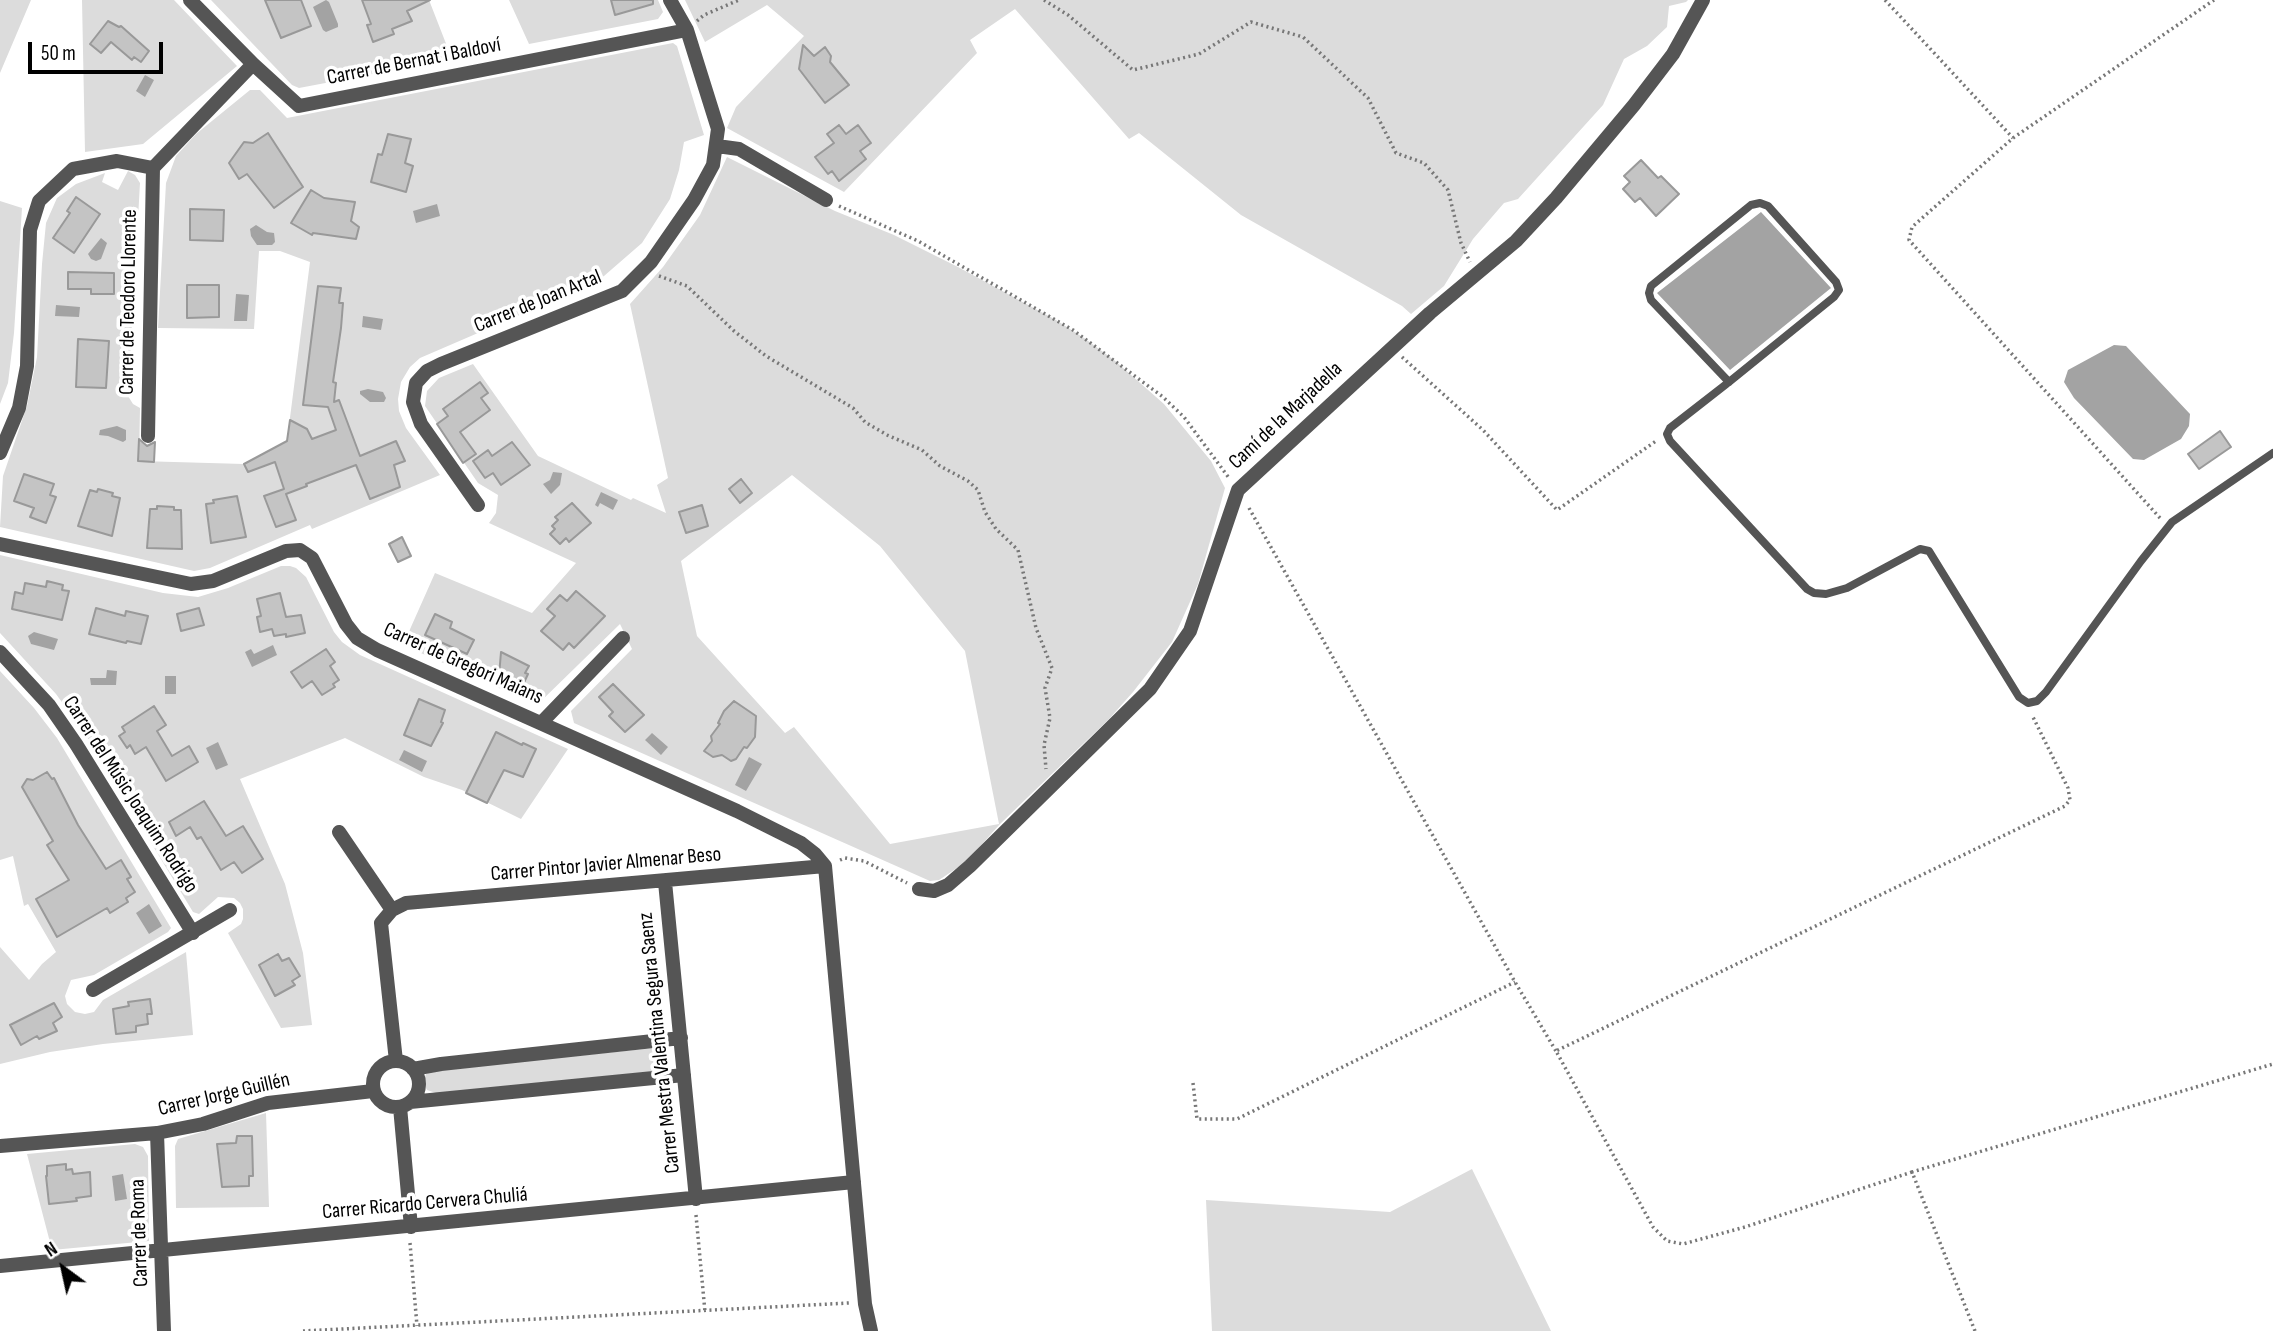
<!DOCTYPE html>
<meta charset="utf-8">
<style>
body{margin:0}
#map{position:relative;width:2273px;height:1331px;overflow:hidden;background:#fff;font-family:"Sofia Sans Condensed",sans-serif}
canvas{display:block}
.north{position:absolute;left:28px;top:1233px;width:70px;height:70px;-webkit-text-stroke:5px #fff;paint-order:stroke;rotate:327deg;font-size:19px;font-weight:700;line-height:28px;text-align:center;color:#000}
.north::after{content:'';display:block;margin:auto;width:24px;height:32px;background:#000;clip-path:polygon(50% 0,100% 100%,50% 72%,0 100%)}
.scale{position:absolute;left:28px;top:42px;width:135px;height:32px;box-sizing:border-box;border:4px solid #000;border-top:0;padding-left:9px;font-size:21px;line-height:24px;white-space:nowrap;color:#000;-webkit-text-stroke:5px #fff;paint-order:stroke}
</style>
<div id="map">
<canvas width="2273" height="1331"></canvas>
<div class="north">N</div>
<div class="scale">50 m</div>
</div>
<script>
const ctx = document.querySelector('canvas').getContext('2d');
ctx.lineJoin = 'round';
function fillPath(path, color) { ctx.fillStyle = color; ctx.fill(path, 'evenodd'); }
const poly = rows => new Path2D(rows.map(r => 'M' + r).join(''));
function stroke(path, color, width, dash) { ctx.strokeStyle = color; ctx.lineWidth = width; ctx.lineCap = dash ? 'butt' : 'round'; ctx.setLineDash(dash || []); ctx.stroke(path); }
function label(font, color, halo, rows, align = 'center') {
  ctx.font = font + ' "Sofia Sans Condensed",sans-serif'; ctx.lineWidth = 7; ctx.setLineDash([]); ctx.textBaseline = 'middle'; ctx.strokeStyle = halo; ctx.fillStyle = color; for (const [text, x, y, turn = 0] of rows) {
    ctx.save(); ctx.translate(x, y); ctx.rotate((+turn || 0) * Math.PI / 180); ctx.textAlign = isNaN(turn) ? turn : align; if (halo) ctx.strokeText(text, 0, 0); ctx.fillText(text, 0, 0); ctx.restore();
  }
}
fillPath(poly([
 [0,0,31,0,0,73],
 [82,0,174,0,237,66,143,144,85,152],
 [211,0,429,0,452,59,299,88,292,85],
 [509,0,658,0,663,12,658,19,529,44],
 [685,0,1688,0,1686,2,1669,6,1667,27,1647,46,1624,59,1603,105,1518,199,1504,203,1473,239,1444,286,1411,314,1402,306,1241,215,1139,133,1129,139,1015,9,970,40,977,53,844,192,727,128,736,107,804,36,767,5,705,42],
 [673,43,677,46,704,135,684,142,679,170,670,199,642,243,604,276,580,289,420,358,410,367,401,382,398,399,399,411,406,428,440,475,312,529,310,525,210,568,194,571,0,527,3,476,27,406,37,357,42,264,46,223,57,198,76,184,105,173,102,182,118,190,128,171,135,175,140,183,128,396,133,404,140,408,139,461,244,464,287,441,310,262,280,251,259,251,254,329,158,328,166,183,176,156,196,134,250,90,260,90,287,118],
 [727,157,835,211,894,235,958,267,1056,320,1084,338,1114,360,1164,404,1211,461,1225,488,1198,584,1172,642,1133,692,1109,719,1000,824,966,862,939,880,930,881,574,723,571,711,632,649,620,624,537,705,403,645,435,573,532,613,576,563,489,523,496,513,498,495,478,483,425,406,427,391,439,378,473,364,538,456,631,500,633,498,666,513,657,485,668,478,630,304,663,267,700,215],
 [792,475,880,546,965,651,999,824,890,844,794,727,785,733,697,636,681,561],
 [0,201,22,208,14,333,8,383,0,404],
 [0,555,163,593,198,597,228,588,281,566,290,566,296,568,306,577,334,632,342,642,360,655,568,749,521,819,462,790,424,777,345,738,240,779,285,884,303,953,312,1025,281,1028,228,933,241,924,243,919,243,909,240,903,234,898,218,897,199,914,193,912,87,737,56,694,0,633],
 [0,671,34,708,57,738,171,928,168,932,94,975,71,980,65,996,67,1004,75,1012,85,1014,94,1012,103,1000,186,952,193,1035,103,1044,50,1052,0,1064,0,947,29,980,42,964,56,952,28,904,24,906,13,856,0,860],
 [655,1048,664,1051,668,1059,665,1067,658,1071,436,1093,427,1090,423,1082,426,1074,434,1070],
 [266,1113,269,1207,176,1208,175,1146,178,1139],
 [135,1144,143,1147,148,1156,149,1241,52,1250,27,1154],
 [1472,1169,1551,1331,1212,1331,1206,1200,1390,1212]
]), '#dcdcdc');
fillPath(poly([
 [326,0,329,2,338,24,338,27,326,32,323,30,313,7],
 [145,75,154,80,145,97,136,91],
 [437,204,440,216,416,223,413,211],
 [1761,212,1831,288,1730,370,1657,293],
 [256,225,267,232,274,233,275,242,272,245,257,245,251,236,250,229],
 [101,238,107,243,101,259,96,261,91,259,88,254],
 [236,294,249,295,247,321,234,321],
 [56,305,80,307,79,317,55,316],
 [363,316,383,319,381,330,362,327],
 [2114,345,2126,346,2190,414,2189,426,2181,439,2144,460,2133,459,2074,398,2064,382,2068,370],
 [368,389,383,392,386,398,384,402,370,402,360,394,360,391],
 [117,426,126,430,126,440,123,442,108,436,99,435,100,430],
 [553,472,562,473,560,485,551,494,543,484,550,480],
 [601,492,618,500,613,510,600,503,598,507,595,505],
 [34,632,58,639,54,650,31,644,28,636],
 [273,645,277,655,252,667,245,652,251,649,254,654],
 [107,670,117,671,116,685,91,685,90,678,106,678],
 [165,676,176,676,176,694,165,694],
 [652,733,668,747,661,755,645,740],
 [218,742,228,765,216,770,206,748],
 [404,750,427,761,422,772,399,760],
 [749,757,762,764,746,791,735,785],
 [149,904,162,926,149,934,136,913],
 [123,1174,127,1199,115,1201,112,1176]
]), '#a3a3a3');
const building = poly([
 [265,0,301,0,311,26,281,38,265,0],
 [362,0,430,0,407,11,412,21,392,29,394,34,373,42,367,25,371,24,362,0],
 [611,0,653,0,653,4,615,15,611,0],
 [108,21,119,27,121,26,149,51,141,62,134,57,132,60,111,42,101,53,90,44,108,21],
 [803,45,814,56,825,47,831,56,830,62,849,85,825,103,799,69,803,45],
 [839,125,846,134,858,125,871,143,860,151,866,159,839,181,832,171,828,174,815,157,834,143,827,134,839,125],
 [268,133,303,187,274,208,247,174,239,179,229,163,244,142,253,143,268,133],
 [388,134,411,139,405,163,413,166,406,192,371,182,378,154,382,155,388,134],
 [1641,160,1658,178,1661,176,1679,194,1656,216,1640,198,1635,202,1623,189,1630,182,1624,176,1641,160],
 [311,190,324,198,355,202,351,221,359,227,356,239,313,233,312,235,291,223,311,190],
 [76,197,100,214,74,253,53,238,70,213,67,211,76,197],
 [190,209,224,210,223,241,190,240,190,209],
 [68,272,114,273,114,294,91,294,91,289,68,289,68,272],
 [187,285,219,285,219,317,187,318,187,285],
 [318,286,341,288,339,303,343,303,341,328,333,382,336,383,334,402,339,400,360,456,396,441,405,461,394,465,400,487,370,499,356,465,306,484,307,486,286,494,296,520,276,527,264,496,284,489,275,462,248,472,244,464,287,441,290,420,307,429,312,439,336,430,328,407,303,405,318,286],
 [78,339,109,341,106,388,76,387,78,339],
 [480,382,488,393,481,398,490,410,460,432,476,454,463,463,437,424,448,416,443,409,480,382],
 [2220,431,2231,447,2199,469,2188,454,2220,431],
 [139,439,147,446,155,442,154,462,138,461,139,439],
 [512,442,530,465,501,485,493,473,485,478,473,461,488,450,492,456,512,442],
 [24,474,54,484,50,495,56,497,46,523,30,517,34,508,14,501,24,474],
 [741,479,752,493,740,503,729,489,741,479],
 [98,489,113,493,112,496,120,498,112,536,78,526,90,490,97,492,98,489],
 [237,496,246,537,211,543,206,504,214,503,213,500,237,496],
 [572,503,591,523,569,542,566,538,560,544,550,534,555,529,552,526,558,520,555,517,572,503],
 [702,505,708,526,686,533,679,512,702,505],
 [157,506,174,507,174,510,181,510,182,549,147,548,150,509,157,509,157,506],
 [402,537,411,556,398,562,389,544,402,537],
 [47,581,63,585,62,590,69,591,62,620,12,609,15,592,23,594,25,583,46,587,47,581],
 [576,591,605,616,574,648,569,643,563,650,541,631,555,616,547,609,560,595,567,601,576,591],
 [280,593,286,617,301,615,305,633,286,637,286,634,274,636,272,629,260,632,257,617,261,616,257,599,280,593],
 [96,608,125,616,126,611,148,616,141,644,127,641,126,643,89,634,96,608],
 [199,608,204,625,181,631,177,614,199,608],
 [435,614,452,622,450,628,474,640,467,654,425,635,435,614],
 [326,649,335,662,330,666,339,680,333,684,335,687,322,695,312,681,302,688,291,672,326,649],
 [501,652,529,666,525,673,528,674,522,687,499,676,501,652],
 [613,684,644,715,625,732,609,716,613,712,599,697,613,684],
 [419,699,445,710,441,722,443,723,431,746,404,735,419,699],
 [734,701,756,716,755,737,747,748,744,747,736,759,731,761,722,755,713,757,704,751,712,741,711,736,720,724,718,723,724,711,734,701],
 [154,706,166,725,157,731,172,756,189,746,198,762,166,781,146,747,135,754,130,745,127,748,119,736,125,732,122,727,154,706],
 [496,732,522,745,523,743,536,749,523,777,504,770,487,803,466,793,496,732],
 [47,772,52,779,54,778,78,825,106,869,121,860,131,877,127,879,135,892,126,898,128,902,110,913,107,908,57,937,36,899,69,880,47,845,53,841,22,787,27,779,33,780,47,772],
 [204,801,226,836,243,826,263,859,242,873,234,862,221,870,201,837,197,839,190,827,176,836,169,822,204,801],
 [278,954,282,961,289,958,300,976,292,981,295,985,275,996,259,965,278,954],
 [150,999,152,1014,147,1014,148,1024,136,1026,136,1032,116,1034,113,1009,129,1006,128,1002,150,999],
 [54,1003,62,1017,53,1023,57,1031,39,1039,37,1036,21,1045,10,1025,54,1003],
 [237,1136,252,1136,253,1176,249,1176,249,1186,222,1187,217,1144,236,1143,237,1136],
 [66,1164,66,1170,72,1169,73,1174,90,1172,91,1196,76,1198,77,1201,49,1204,46,1176,47,1176,47,1166,66,1164]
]);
fillPath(building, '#c4c4c4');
stroke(building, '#999', 2);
stroke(poly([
 [1044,0,1068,15,1133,70,1199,54,1251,22,1303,37,1368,98,1396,153,1424,163,1448,190,1461,243,1470,262],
 [1885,0,2013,138],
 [697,21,704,15,739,0],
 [839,206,918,241,1073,330,1163,397,1184,417,1229,478],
 [659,276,687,286,734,331,766,356,853,408,865,422,887,435,922,450,940,466,968,481,978,490,985,512,996,529,1018,550,1036,628,1052,668,1045,688,1050,718,1044,745,1046,769],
 [1402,357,1483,430,1557,510,1656,441],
 [1249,508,1515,982,1556,1051],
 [2160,518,1909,240,1912,227,2013,138,2214,0],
 [840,860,845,858,864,861,907,883],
 [1193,1083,1197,1119,1237,1119,1515,982],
 [1912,1172,1745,1227,1683,1244,1667,1241,1653,1227,1556,1051,2065,806,2070,800,2068,788,2032,715],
 [696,1215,705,1312],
 [410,1243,417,1326],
 [303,1331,849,1303],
 [1975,1331,1912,1172,2273,1064]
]), '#777', 3.5, [2, 3.5]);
stroke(poly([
 [1729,382,1651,300,1649,293,1651,286,1751,205,1760,203,1768,206,1836,282,1839,290,1834,297,1729,382,1670,428,1667,434,1670,441,1807,589,1814,593,1826,594,1847,588,1920,549,1929,551,2019,697,2028,703,2037,701,2046,692,2141,561,2172,522,2273,453]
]), '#555', 8);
stroke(poly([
 [190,0,253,64,299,106,687,30],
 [717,146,739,149,826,200],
 [148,436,153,168],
 [0,453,19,408,27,366,30,230,39,201,73,169,117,161,153,168,253,64],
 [478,505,421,424,413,402,416,383,427,371,441,364,622,291,651,262,694,200,713,165,718,129,687,30,670,0],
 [0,544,191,584,213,581,286,551,300,550,312,558,346,624,357,638,377,650,737,811,801,843,815,854,825,866,865,1304,871,1331],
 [0,652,49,705,76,744,193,933],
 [542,722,623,638],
 [339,832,392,910],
 [665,882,696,1199],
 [919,889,934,891,948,885,970,866,1150,689,1190,631,1238,490,1430,313,1516,241,1556,198,1634,105,1673,54,1703,0],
 [93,990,230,910],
 '373 1084a23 23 0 1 1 46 0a23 23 0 1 1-46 0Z',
 [396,1061,381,923,392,910,406,903,825,866],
 [413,1069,441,1064,681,1038],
 [410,1102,684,1075],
 [400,1107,411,1227],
 [157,1133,164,1331],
 [0,1146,157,1133,203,1124,268,1103,373,1091],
 [0,1266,854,1182]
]), '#555', 14);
label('21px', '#000', '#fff', [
 ["Carrer de Bernat i Baldoví",414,62,-11],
 ["Carrer de Teodoro Llorente",129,302,-89],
 ["Carrer de Joan Artal",538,302,-22],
 ["Camí de la Marjadella",1286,416,-43],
 ["Carrer de Gregori Maians",463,664,24],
 ["Carrer del Músic Joaquim Rodrigo",130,795,57],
 ["Carrer Pintor Javier Almenar Beso",606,865,-5],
 ["Carrer Mestra Valentina Segura Saenz",660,1043,-96],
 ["Carrer Jorge Guillén",224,1095,-13],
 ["Carrer Ricardo Cervera Chuliá",425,1204,-5],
 ["Carrer de Roma",140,1233,-92]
]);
</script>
